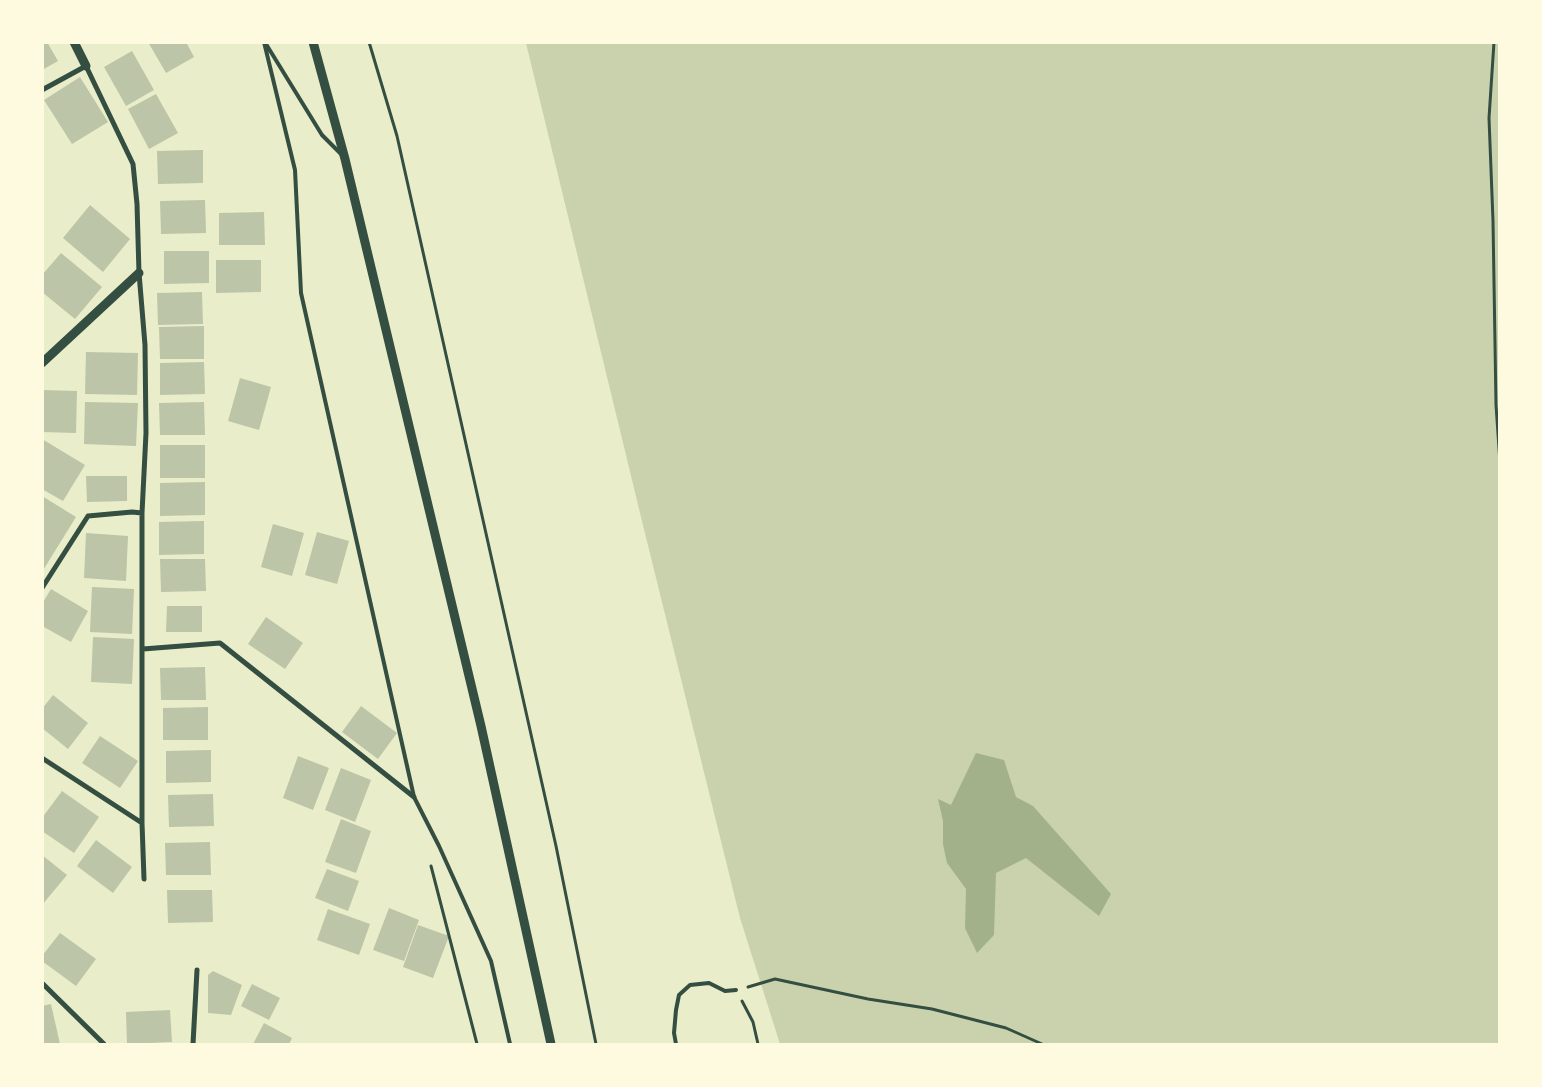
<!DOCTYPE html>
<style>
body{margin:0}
#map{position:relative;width:1542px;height:1087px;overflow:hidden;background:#e9edc9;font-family:Overpass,sans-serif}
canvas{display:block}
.frame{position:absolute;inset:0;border:44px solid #fefae0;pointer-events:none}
</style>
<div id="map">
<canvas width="1542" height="1087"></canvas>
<div class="frame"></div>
</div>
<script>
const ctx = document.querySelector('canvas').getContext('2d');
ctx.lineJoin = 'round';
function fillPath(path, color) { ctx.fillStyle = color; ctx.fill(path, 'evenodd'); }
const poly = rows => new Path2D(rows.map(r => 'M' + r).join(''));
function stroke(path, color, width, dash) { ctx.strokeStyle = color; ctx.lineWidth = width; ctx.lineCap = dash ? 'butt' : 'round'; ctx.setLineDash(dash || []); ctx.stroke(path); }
fillPath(poly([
 [526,43,1499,43,1499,1044,780,1044,740,918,641,517]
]), '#cad2ad');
fillPath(poly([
 [976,753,1004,760,1016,797,1033,806,1111,894,1099,916,1026,858,996,873,994,935,977,953,965,928,966,889,947,863,943,844,943,821,938,799,951,805]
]), '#a3b18a');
fillPath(poly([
 [42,42,47,42,58,61,42,70],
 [148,42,186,42,194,57,166,73],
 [132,51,154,90,126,106,104,67],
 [80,77,108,122,72,144,44,100],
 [156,94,178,133,149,149,128,109],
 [203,150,203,183,158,184,157,151],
 [205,200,206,233,161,234,160,201],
 [90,205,130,239,103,272,63,238],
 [264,212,265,245,219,245,219,213],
 [164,251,209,251,209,283,164,284],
 [61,253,102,287,75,319,42,292,42,275],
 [216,260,261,260,261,292,216,293],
 [202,292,203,324,158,325,157,293],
 [204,326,204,359,160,359,159,327],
 [86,352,138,353,137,395,85,394],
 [204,362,205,394,160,395,160,363],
 [240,378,271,387,259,430,228,421],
 [42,390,77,391,76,433,42,432],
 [85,402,138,403,136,446,84,444],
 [204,402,205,435,160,435,159,403],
 [42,439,85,465,63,501,42,489],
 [160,445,205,445,205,478,160,478],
 [86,476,127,476,127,501,87,502],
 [205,482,205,515,160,516,160,483],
 [42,496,76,517,42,572],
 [204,521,204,554,159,555,159,522],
 [273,524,304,533,292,576,261,567],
 [317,532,349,541,337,584,305,575],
 [86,533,128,536,126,581,84,578],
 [160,559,205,559,206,591,161,592],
 [92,587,134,589,132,634,90,632],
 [51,589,88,611,71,642,42,626,42,604],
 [167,606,202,606,202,632,166,632],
 [266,617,303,643,285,669,248,644],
 [93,637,134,639,132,684,91,682],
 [205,667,206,700,161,700,160,668],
 [53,695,88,723,68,749,42,728,42,709],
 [361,706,397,733,378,759,342,732],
 [208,707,208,740,163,740,163,708],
 [100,736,138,761,120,788,82,763],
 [211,750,211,782,166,783,166,751],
 [298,756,329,768,313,810,283,798],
 [341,768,371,780,355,822,325,810],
 [62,791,99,817,74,853,42,831,42,818],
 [213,794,214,826,169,827,168,795],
 [341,819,371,831,356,873,325,862],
 [96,840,132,867,113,893,77,866],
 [210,842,211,875,166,875,165,843],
 [42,855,67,875,42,905],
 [327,869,359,881,348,911,315,898],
 [167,890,212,890,213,922,168,923],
 [389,908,419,920,404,961,373,950],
 [328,909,370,924,359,955,317,940],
 [418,925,449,936,433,978,403,967],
 [60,933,96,959,76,986,42,961,42,956],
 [213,971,242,985,231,1015,208,1013,208,975],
 [252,984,280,998,269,1020,241,1006],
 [51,1004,60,1044,42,1044,42,1006],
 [170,1010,172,1042,127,1044,126,1012],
 [264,1023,292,1038,289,1044,253,1044]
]), '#bcc5a7');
stroke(poly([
 [369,42,397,136,556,846,596,1044],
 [1494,42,1489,118,1493,221,1496,405,1500,463],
 [431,866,477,1044],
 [748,987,775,979,868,999,932,1009,1006,1028,1042,1044],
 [742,1001,753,1022,758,1044]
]), '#344e41', 3);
stroke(poly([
 [264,42,295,170,301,293,414,797,439,846,491,961,510,1044],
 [266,44,322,135,342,155],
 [676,1044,674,1033,676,1010,679,995,690,985,709,983,725,991,736,990]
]), '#344e41', 4);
stroke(poly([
 [42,90,86,66,133,164,137,204,139,273,145,345,146,433,142,513,142,823,144,879],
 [42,588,88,516,132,512,142,513],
 [143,649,220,643,414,797],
 [42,758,142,823],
 [42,983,104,1044],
 [193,1044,197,970]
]), '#344e41', 5);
stroke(poly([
 [74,42,86,66],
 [313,42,345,159,481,726,551,1044],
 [42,363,139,273]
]), '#344e41', 9);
</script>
